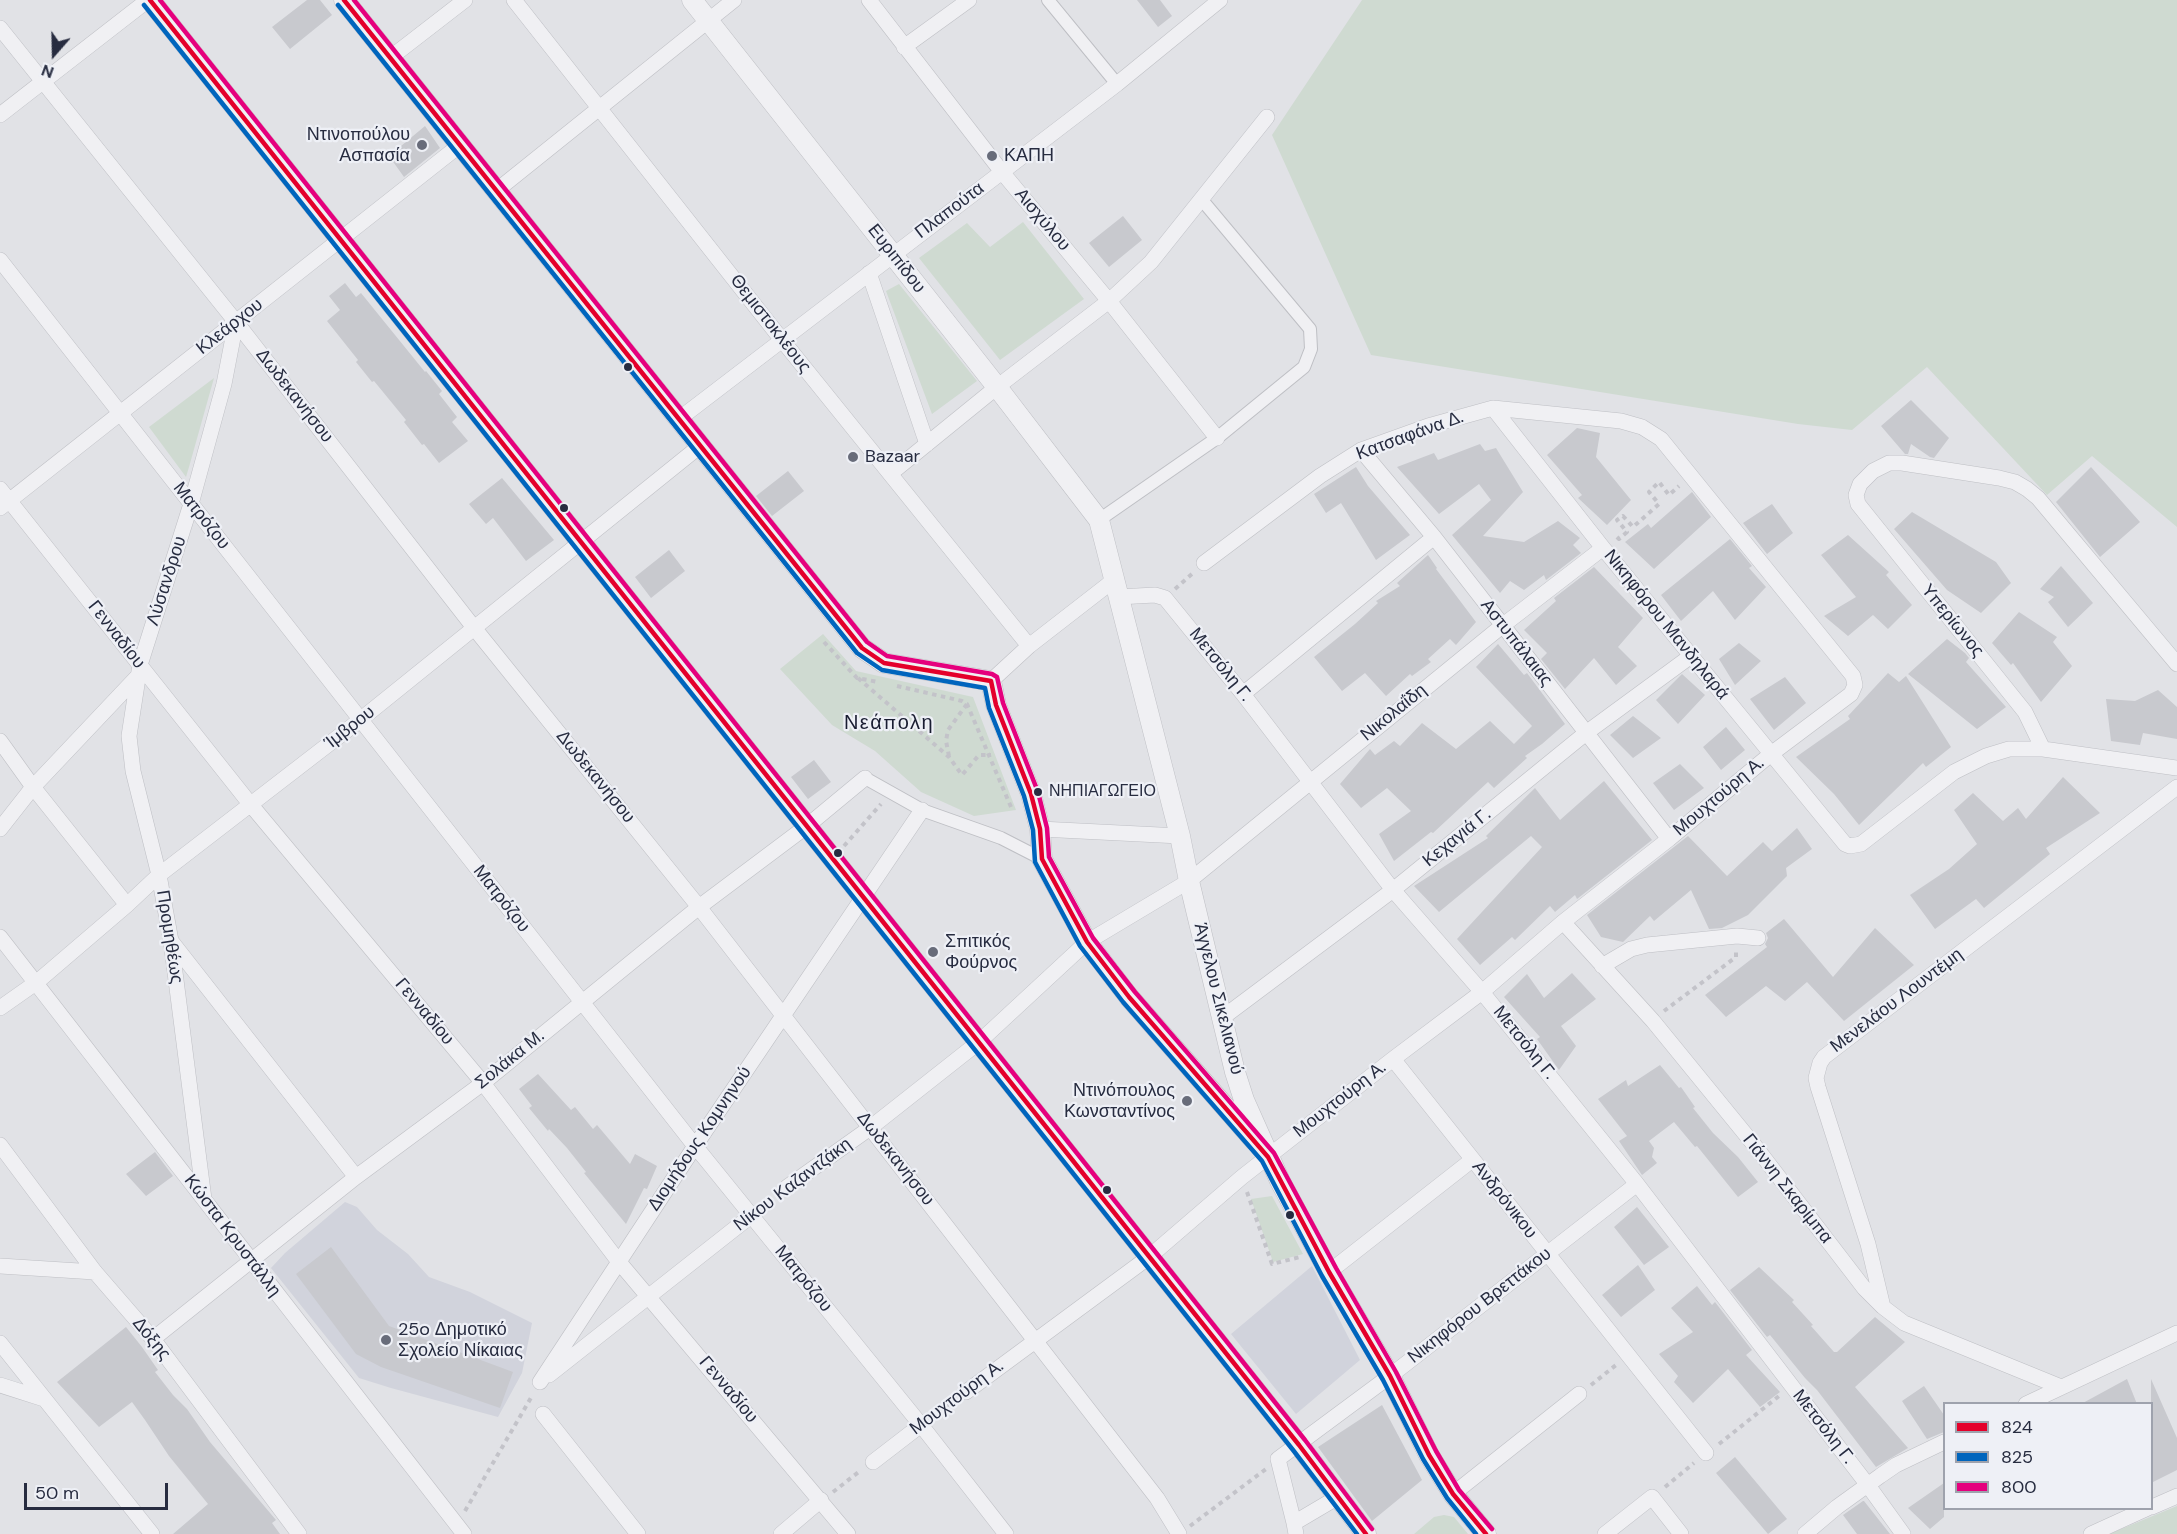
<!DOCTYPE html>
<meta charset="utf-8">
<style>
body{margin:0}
#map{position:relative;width:2177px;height:1534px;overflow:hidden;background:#e1e2e6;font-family:"DM Sans",sans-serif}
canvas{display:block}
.legend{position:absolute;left:1943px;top:1402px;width:210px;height:108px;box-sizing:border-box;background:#eef0f6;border:2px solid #9ea2ad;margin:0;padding:8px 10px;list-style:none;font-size:18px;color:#272c40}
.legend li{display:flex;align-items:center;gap:12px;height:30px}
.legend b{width:30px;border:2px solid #9ea2ad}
.north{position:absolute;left:24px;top:24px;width:60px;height:60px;-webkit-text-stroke:4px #eef0f6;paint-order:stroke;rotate:200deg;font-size:16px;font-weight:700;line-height:24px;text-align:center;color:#272c40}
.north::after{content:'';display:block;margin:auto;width:21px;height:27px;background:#272c40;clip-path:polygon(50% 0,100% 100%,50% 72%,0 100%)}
.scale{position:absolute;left:24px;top:1483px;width:144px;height:27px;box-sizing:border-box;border:3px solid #272c40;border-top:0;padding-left:8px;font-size:18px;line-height:21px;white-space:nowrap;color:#272c40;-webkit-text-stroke:4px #eef0f6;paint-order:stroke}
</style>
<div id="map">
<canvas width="2177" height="1534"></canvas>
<ul class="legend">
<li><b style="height:8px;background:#e4002b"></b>824</li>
<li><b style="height:8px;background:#0065bd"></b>825</li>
<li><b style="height:8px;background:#e5007d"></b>800</li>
</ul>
<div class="north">N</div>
<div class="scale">50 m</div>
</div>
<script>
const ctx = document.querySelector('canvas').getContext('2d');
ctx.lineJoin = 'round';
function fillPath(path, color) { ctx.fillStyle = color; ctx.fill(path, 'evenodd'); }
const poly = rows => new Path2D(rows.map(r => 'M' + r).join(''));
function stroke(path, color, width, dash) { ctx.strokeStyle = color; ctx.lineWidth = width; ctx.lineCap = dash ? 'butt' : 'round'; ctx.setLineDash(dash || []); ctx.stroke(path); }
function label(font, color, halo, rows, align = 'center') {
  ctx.font = font + ' "DM Sans",sans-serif'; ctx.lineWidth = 4.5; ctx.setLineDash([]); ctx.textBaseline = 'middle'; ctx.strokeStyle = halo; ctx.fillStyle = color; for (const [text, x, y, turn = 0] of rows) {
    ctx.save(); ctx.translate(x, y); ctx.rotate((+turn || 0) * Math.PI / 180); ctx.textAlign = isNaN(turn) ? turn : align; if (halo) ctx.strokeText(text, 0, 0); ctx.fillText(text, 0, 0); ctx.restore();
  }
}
fillPath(poly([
 [345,1202,357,1207,377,1230,408,1254,429,1277,470,1292,532,1323,522,1373,498,1417,391,1388,359,1378,271,1268,285,1253],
 [1312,1266,1360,1360,1296,1414,1231,1334]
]), '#d1d3dc');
fillPath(poly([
 [1362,0,2177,0,2177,527,2092,456,2047,495,1927,367,1852,430,1798,424,1371,355,1272,135],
 [1023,222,1084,299,1000,360,919,258,967,223,990,247],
 [899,284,977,381,932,414,886,291],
 [214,378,189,467,186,477,149,427],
 [823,634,856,671,973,697,1016,810,974,816,921,792,875,751,832,725,780,669],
 [1272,1196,1303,1254,1273,1262,1251,1199],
 [2177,1506,2177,1534,2109,1534],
 [1444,1515,1454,1517,1468,1534,1414,1534,1434,1517]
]), '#cfdad1');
fillPath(poly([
 [307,0,320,0,332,15,290,49,272,27],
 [1137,0,1160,0,1172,16,1158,27],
 [425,126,440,148,404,177,389,156],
 [1123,216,1142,240,1109,267,1089,243],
 [345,283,356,297,361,293,425,372,426,371,442,391,439,394,457,417,452,422,468,441,439,463,424,444,422,445,404,422,406,420,374,381,372,382,356,362,358,360,327,321,340,310,329,296],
 [1911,400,1949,438,1934,458,1930,457,1911,444,1908,454,1905,454,1881,426],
 [1577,428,1600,433,1596,457,1631,500,1607,525,1578,498,1582,495,1547,455],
 [1480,444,1485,451,1496,448,1523,492,1483,536,1524,542,1558,521,1580,538,1573,545,1581,553,1546,580,1544,575,1524,590,1510,581,1500,593,1452,535,1491,500,1479,484,1439,514,1397,467,1434,453,1438,460],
 [1356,467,1368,486,1410,535,1376,560,1341,503,1326,513,1314,494],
 [2091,467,2140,522,2100,557,2056,502],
 [788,471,804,491,772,516,756,496],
 [502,478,554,540,526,561,493,518,486,524,469,504],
 [1692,492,1711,517,1654,569,1625,542,1648,524,1651,528],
 [1772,504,1793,533,1767,554,1743,523],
 [1912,512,1996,562,2011,583,1981,613,1947,590,1894,529],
 [1848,535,1889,572,1886,575,1912,605,1888,629,1873,615,1848,636,1824,616,1856,597,1821,555],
 [1730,539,1752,566,1749,568,1766,587,1735,620,1713,591,1681,621,1661,595],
 [669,550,685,571,651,598,635,577],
 [1428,555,1437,568,1436,569,1476,622,1456,645,1450,639,1428,659,1431,662,1412,676,1410,674,1386,696,1365,673,1342,691,1314,657,1355,624,1378,603,1376,601,1400,586,1397,583],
 [2061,566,2093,603,2068,627,2048,602,2054,597,2040,589],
 [1594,567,1643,618,1618,647,1637,666,1616,685,1594,658,1565,689,1541,659,1547,653,1524,630,1556,601,1554,598],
 [2019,612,2057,637,2053,642,2072,666,2041,702,2013,663,2011,665,1992,643],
 [1947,639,1965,653,1969,658,1966,662,2006,707,1977,729,1908,674],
 [1739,643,1761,661,1735,685,1719,659],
 [1498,644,1524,675,1527,673,1565,724,1542,744,1525,756,1527,758,1494,788,1488,782,1433,833,1431,832,1394,861,1379,834,1411,811,1387,788,1361,808,1340,784,1370,749,1375,755,1394,741,1400,746,1422,723,1456,749,1490,721,1514,744,1532,726,1476,667],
 [1888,673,1899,682,1906,676,1951,747,1926,767,1923,763,1859,825,1834,794,1796,757,1850,719,1848,716],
 [1682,674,1705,695,1678,724,1656,700],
 [1785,677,1806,703,1774,730,1750,699],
 [2158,690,2177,707,2177,739,2143,733,2140,745,2111,741,2106,699,2135,701],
 [1633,716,1661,738,1633,758,1610,735],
 [1726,727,1745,750,1721,770,1703,747],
 [814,760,831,782,808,799,791,777],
 [1680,764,1704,788,1674,810,1653,783],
 [2063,777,2100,813,2046,848,2050,854,1984,908,1976,899,1935,929,1910,895,1949,869,1977,844,1954,810,1973,793,2003,821,2018,808,2026,819],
 [1604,781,1652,840,1577,899,1575,895,1555,912,1550,906,1515,940,1512,937,1480,965,1457,939,1542,847,1531,836,1439,912,1414,886,1488,838,1486,836,1535,788,1560,820],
 [1797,828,1812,849,1786,868,1787,876,1748,915,1722,928,1709,929,1691,890,1654,921,1650,916,1623,942,1601,937,1587,915,1688,836,1727,876,1763,842,1772,851],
 [1784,919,1833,977,1875,928,1914,965,1844,1021,1807,982,1785,1001,1766,986,1726,1017,1705,995,1767,947,1765,944,1768,938,1766,933],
 [1572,973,1596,999,1561,1026,1576,1046,1559,1070,1537,1039,1540,1037,1504,997,1527,974,1544,998],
 [1660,1065,1679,1088,1681,1087,1695,1107,1693,1108,1713,1133,1738,1157,1758,1182,1738,1197,1697,1146,1695,1147,1674,1122,1649,1141,1654,1148,1652,1157,1657,1163,1642,1175,1619,1141,1627,1136,1598,1099,1626,1080,1628,1086],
 [538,1074,571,1110,575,1107,593,1129,597,1125,630,1164,635,1154,657,1166,647,1189,644,1188,626,1224,584,1173,586,1172,567,1148,549,1129,548,1131,529,1108,532,1106,519,1089],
 [155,1152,173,1176,146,1196,126,1174],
 [1637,1207,1669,1247,1644,1265,1614,1227],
 [331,1247,389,1326,513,1372,500,1408,381,1367,356,1354,296,1274],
 [1638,1265,1655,1290,1621,1317,1602,1295],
 [1759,1267,1794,1300,1792,1302,1813,1325,1811,1326,1834,1352,1837,1352,1875,1317,1905,1342,1855,1387,1908,1448,1876,1467,1817,1390,1805,1378,1770,1335,1767,1337,1730,1290],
 [1697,1286,1712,1305,1715,1302,1752,1350,1746,1355,1780,1392,1760,1407,1728,1369,1693,1403,1674,1382,1678,1376,1659,1354,1693,1332,1671,1308],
 [126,1327,142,1347,158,1370,155,1372,173,1395,187,1409,210,1442,276,1520,272,1523,280,1534,173,1534,208,1504,169,1456,145,1420,132,1402,99,1427,57,1382],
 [2127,1379,2137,1404,2081,1404],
 [2151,1379,2177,1438,2177,1470,2151,1483],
 [1924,1386,1944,1415,1944,1432,1927,1439,1902,1401],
 [1382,1405,1422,1480,1372,1521,1318,1447],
 [1735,1457,1787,1519,1768,1534,1716,1473],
 [1944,1483,1944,1517,1930,1529,1908,1508],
 [1863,1501,1864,1501,1890,1534,1857,1534,1843,1515]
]), '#c8c9ce');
const pedestrian = poly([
 [1048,0,1117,84],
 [1099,520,1217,438,1304,367,1311,349,1310,329,1202,200],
 [865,778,922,810,1001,838,1042,859]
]);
const minor = poly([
 [514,0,782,340,1029,646],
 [869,0,1002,172,1109,301,1217,438],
 [0,28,236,322,475,629,699,907,1157,1498,1179,1534],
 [904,47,969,0],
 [390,58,465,0],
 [0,115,148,0],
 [496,191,734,0],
 [0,260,695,1146,921,1425,1006,1534],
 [869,273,927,444],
 [1493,408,1603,548,1845,844,1850,846,1861,844,1954,772,1986,756,2009,749,2043,749,2177,768],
 [679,419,1117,84,1220,0],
 [1361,450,1434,537,1669,839],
 [890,474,997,387,1109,301,1151,262,1267,117],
 [0,489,251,805,483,1083,619,1262,848,1534],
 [0,508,460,145],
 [1118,597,1155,595,1165,598,1243,694,1393,890,1482,992,1637,1184,1867,1484,1903,1534],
 [991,681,1029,646,1114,580],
 [1243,694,1434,537],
 [0,741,33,787,127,905],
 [2043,749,2025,712,1858,504,1856,495,1860,484,1873,471,1889,463,1902,463,1999,478,2015,482,2027,489,2038,498,2177,664],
 [0,829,33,787,137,677],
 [1040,829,1180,836],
 [1563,922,1653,1021,1755,1146,1864,1288,1883,1307,1904,1323,2061,1387],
 [0,937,464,1534],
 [171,941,356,1177],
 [1602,966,1631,949,1647,945,1737,936,1758,938],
 [0,1008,37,982,127,905,159,875,360,720,700,446],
 [1222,1018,1393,890,1586,733,1691,656],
 [1393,1059,1706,1453],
 [0,1145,95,1272,153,1339,299,1534],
 [787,1187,870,1128,979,1042,1087,942,1189,881,1502,626,1603,548],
 [204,1199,171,941,159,875,133,771,129,736,140,665,191,504,224,384,236,322],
 [0,1266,95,1272],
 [1329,1272,1472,1160],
 [1883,1307,1868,1244,1818,1087,1816,1078,1820,1063,1824,1057,2177,787],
 [153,1339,356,1177,483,1083,699,907,807,826,865,778],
 [0,1343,152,1534],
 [549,1375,752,1215],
 [540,1382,695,1146,922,810],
 [0,1385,44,1399],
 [966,1392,1149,1257,1242,1177,1393,1059,1482,992,1563,922,1669,839,1771,754,1851,694,1855,685,1853,676,1661,439,1642,427,1621,421,1493,408,1428,426,1361,450,1320,476,1204,563],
 [2026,1404,2177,1333],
 [543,1414,638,1534],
 [873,1462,921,1425],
 [1453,1494,1579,1394],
 [2152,1507,2177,1496],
 [1294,1523,1278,1459,1390,1376,1637,1184],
 [781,1534,821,1500],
 [1296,1534,1294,1523,1338,1497],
 [1605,1534,1652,1497,1681,1534],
 [1805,1534,1837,1507,1880,1476,1896,1465,1944,1442],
 [2091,1534,2148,1508]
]);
const tertiary = poly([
 [150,0,1299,1445,1366,1534],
 [344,0,862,648,884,663,991,681,996,705,1031,794,1040,829,1042,859,1087,942,1129,997,1255,1141],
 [692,0,997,387,1099,520,1180,836,1189,881,1235,1072,1244,1100,1280,1181,1329,1272,1390,1376,1429,1455,1453,1494,1486,1534]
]);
stroke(pedestrian, '#bebfc4', 14);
stroke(minor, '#bebfc4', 16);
stroke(tertiary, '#bebfc4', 21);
stroke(poly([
 [1617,537,1619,539,1627,532,1617,520,1623,516,1633,527,1659,504,1649,492,1659,482,1669,495,1679,486],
 [1175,589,1192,574],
 [824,642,857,678,878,682],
 [858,678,949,757,962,775,979,755,991,755],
 [897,686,962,701,967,704,1011,807],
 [949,756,946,741,948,730,967,704],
 [844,846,881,804],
 [1664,1011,1736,957,1736,952],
 [1247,1192,1272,1264,1300,1257],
 [1591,1385,1616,1365],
 [932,1416,953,1401],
 [1719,1444,1779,1396],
 [1665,1487,1694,1463],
 [833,1492,860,1471],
 [465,1511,532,1396],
 [1190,1526,1266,1469]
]), '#c3c3c9', 4, [4.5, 4.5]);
stroke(pedestrian, '#f0f0f3', 12);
stroke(minor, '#f0f0f3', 15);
stroke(tertiary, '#f0f0f3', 20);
stroke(poly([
 [150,0,1299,1445,1366,1534],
 [344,0,862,648,884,663,991,681,996,705,1031,794,1040,829,1042,859,1087,942,1129,997,1268,1157,1329,1272,1390,1376,1429,1455,1453,1494,1486,1534]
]), '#e4002b', 4.5);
stroke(poly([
 [144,5,1293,1450,1357,1534],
 [338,5,857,653,882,670,985,688,989,708,1024,796,1033,830,1035,862,1080,946,1123,1002,1262,1161,1322,1276,1383,1380,1423,1459,1447,1498,1476,1534]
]), '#0065bd', 4.5);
stroke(poly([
 [160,0,1305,1440,1372,1529],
 [354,0,867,642,887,656,992,674,997,677,1003,703,1038,792,1047,828,1049,857,1093,938,1135,992,1274,1153,1336,1268,1396,1372,1436,1451,1459,1490,1492,1529]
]), '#e5007d', 4.5);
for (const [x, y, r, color] of [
 [422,145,6,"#686c7a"],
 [992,156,6,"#686c7a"],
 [628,367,5,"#272c40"],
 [853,457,6,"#686c7a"],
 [564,508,5,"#272c40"],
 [1038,792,5,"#272c40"],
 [838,853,5,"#272c40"],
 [933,952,6,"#686c7a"],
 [1187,1101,6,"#686c7a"],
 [1107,1190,5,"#272c40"],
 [1290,1215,5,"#272c40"],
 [386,1340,6,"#686c7a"]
]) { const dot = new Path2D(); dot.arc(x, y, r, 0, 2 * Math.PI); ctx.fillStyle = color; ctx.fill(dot); stroke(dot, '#eef0f6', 2); }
label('16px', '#272c40', '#eef0f6', [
 ["ΝΗΠΙΑΓΩΓΕΙΟ",1049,792]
], 'left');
label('18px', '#272c40', '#eef0f6', [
 ["Ντινοπούλου",410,135,"right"],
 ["Ασπασία",410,156,"right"],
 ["ΚΑΠΗ",1004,156],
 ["Bazaar",865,457],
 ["Σπιτικός",945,942],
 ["Φούρνος",945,963],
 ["Ντινόπουλος",1175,1091,"right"],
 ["Κωνσταντίνος",1175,1112,"right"],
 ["25o Δημοτικό",398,1330],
 ["Σχολείο Νίκαιας",398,1351]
], 'left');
label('18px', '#272c40', '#eef0f6', [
 ["Πλαπούτα",950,211,-37],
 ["Αισχύλου",1042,220,50],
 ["Ευριπίδου",896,259,52],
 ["Θεμιστοκλέους",770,324,52],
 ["Κλεάρχου",230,327,-38],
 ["Δωδεκανήσου",294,396,52],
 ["Κατσαφάνα Δ.",1410,436,-20],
 ["Ματρόζου",201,516,52],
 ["Λύσανδρου",167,581,-72],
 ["Υπερίωνος",1952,621,51],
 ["Νικηφόρου Μανδηλαρά",1666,625,51],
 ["Γενναδίου",116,635,52],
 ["Αστυπάλαιας",1516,643,52],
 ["Μετσόλη Γ.",1220,665,51],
 ["Νικολαΐδη",1394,713,-39],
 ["Ίμβρου",350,728,-38],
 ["Δωδεκανήσου",595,777,51],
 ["Μουχτούρη Α.",1719,797,-40],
 ["Κεχαγιά Γ.",1457,838,-39],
 ["Ματρόζου",501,899,52],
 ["Προμηθέως",169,937,81],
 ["Άγγελου Σικελιανού",1218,999,76],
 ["Μενελάου Λουντέμη",1897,1001,-37],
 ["Γενναδίου",424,1012,50],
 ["Μετσόλη Γ.",1524,1043,51],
 ["Σολάκα Μ.",510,1060,-39],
 ["Μουχτούρη Α.",1340,1100,-38],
 ["Διομήδους Κομνηνού",700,1139,-56],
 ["Δωδεκανήσου",895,1159,52],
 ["Νίκου Καζαντζάκη",793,1185,-37],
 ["Γιάννη Σκαρίμπα",1787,1189,52],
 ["Ανδρόνικου",1504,1200,52],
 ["Κώστα Κρυστάλλη",232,1236,53],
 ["Ματρόζου",803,1279,51],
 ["Νικηφόρου Βρεττάκου",1480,1306,-38],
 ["Δόξης",151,1339,51],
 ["Γενναδίου",728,1390,50],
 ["Μουχτούρη Α.",957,1398,-37],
 ["Μετσόλη Γ.",1823,1427,52]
]);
ctx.letterSpacing = '1.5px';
label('20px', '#191d31', '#eef0f6', [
 ["Νεάπολη",889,724]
]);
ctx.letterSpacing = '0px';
</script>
